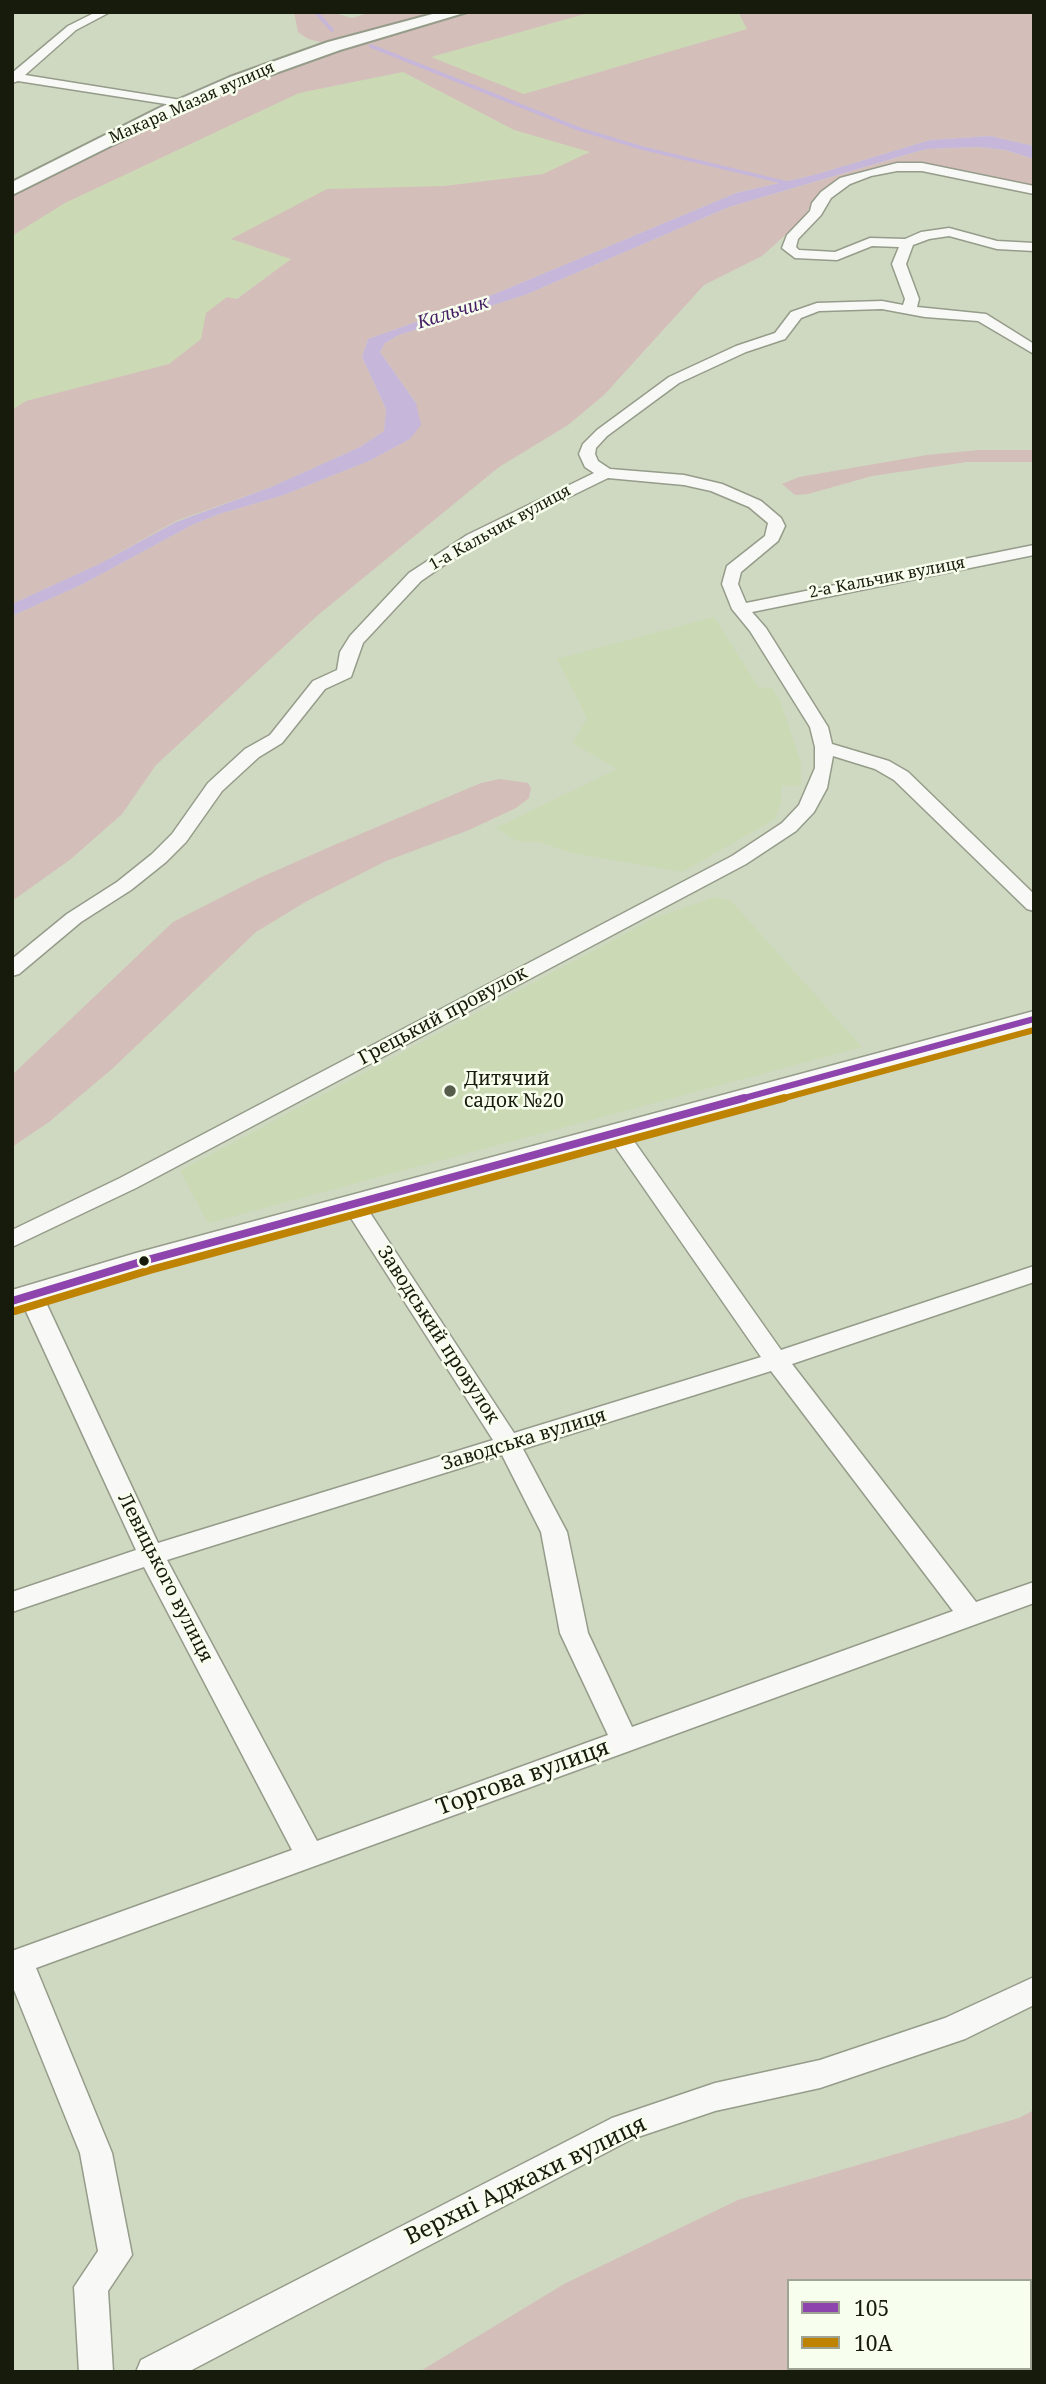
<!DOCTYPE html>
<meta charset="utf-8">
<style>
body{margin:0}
#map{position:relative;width:1046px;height:2384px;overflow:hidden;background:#cfd8c1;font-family:"Noto Serif",serif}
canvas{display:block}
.frame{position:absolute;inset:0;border:14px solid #161b0b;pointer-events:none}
.legend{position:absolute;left:787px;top:2279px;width:245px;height:91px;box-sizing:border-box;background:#f8feed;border:2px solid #9ea393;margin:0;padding:9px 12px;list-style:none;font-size:21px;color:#161b0b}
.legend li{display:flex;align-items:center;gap:14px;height:35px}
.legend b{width:35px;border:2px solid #9ea393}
</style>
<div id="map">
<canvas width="1046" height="2384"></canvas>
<div class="frame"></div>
<ul class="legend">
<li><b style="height:9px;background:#8e44ad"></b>105</li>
<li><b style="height:9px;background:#bf8303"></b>10А</li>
</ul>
</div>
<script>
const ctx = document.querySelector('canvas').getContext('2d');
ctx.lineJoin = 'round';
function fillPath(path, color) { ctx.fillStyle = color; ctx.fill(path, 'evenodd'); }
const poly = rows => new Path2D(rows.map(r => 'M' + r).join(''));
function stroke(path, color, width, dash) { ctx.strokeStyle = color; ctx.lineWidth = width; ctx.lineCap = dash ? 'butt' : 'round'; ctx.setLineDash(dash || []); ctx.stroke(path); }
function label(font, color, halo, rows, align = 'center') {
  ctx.font = font + ' "Noto Serif",serif'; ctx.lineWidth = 5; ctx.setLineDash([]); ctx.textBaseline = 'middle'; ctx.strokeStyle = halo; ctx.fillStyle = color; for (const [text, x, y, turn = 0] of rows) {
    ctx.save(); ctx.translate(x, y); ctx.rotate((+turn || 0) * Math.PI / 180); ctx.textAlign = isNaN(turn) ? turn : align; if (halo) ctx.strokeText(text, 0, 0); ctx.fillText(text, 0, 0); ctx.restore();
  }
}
fillPath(poly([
 [592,12,738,12,747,29,524,94,430,57],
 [403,72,514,130,591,152,543,174,444,186,232,239,291,259,236,299,201,339,169,364,26,401,12,410,12,236,65,203,299,93],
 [714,617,759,688,771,687,780,701,801,763,801,786,781,785,781,802,775,819,682,872,572,853,539,842,517,841,496,828,617,769,573,743,587,718,557,659],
 [714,897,731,901,862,1047,208,1223,180,1171,655,918]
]), '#cbdab4');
fillPath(poly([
 [294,12,331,12,352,18,371,12,455,12,332,45,308,39,298,32],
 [466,12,592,12,431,57,524,94,747,29,738,12,1034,12,1034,146,990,136,930,140,814,175,736,193,497,293,368,339,362,357,386,409,384,431,360,447,271,487,176,521,101,563,12,604,12,410,26,401,169,364,201,339,206,313,227,297,237,299,291,259,231,239,327,189,444,186,543,174,590,152,514,130,403,72,299,93,65,203,12,236,12,192,60,166,284,64],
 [978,147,1005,150,1034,159,1034,189,935,167,885,167,816,199,801,221,762,256,704,285,604,395,568,425,499,467,318,615,156,765,122,814,71,859,12,901,12,616,83,584,192,525,219,514,281,496,369,461,410,439,416,403,380,352,385,343,399,335,525,295,729,207,927,149],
 [979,450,1034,450,1034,462,967,462,872,476,808,494,795,495,782,484,799,477,927,455],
 [500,779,528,783,531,788,529,798,516,808,469,830,386,861,307,901,256,932,112,1069,49,1122,12,1147,12,1075,173,922,257,879,332,846,481,783],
 [1034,2110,1034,2372,419,2372,564,2284,738,2200,1019,2118],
 [789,2281,1030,2281,1030,2368,789,2368]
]), '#d4beb9');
fillPath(poly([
 [990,136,1034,146,1034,159,1005,150,978,147,927,149,909,154,729,207,525,295,399,335,385,343,380,352,416,403,421,425,410,439,369,461,281,496,219,514,192,525,83,584,12,616,12,604,101,563,176,522,271,487,360,447,384,431,386,409,362,357,368,339,497,293,736,193,814,175,930,140]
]), '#c6b6da');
stroke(poly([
 [316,12,332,30],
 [371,46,579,129,642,148,787,183]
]), '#c6b6da', 3.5);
const minor = poly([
 [96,12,110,12,76,30,25,75,181,100,187,104,185,107,18,81,12,83,12,73,68,26,96,12],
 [897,163,922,163,1034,186,1034,194,922,171,897,171,871,176,850,184,831,198,821,215,798,239,796,247,799,250,835,252,870,238,905,239,921,232,949,228,997,241,1034,243,1034,251,997,249,949,236,929,239,913,245,906,264,919,299,917,307,986,314,1034,344,1034,354,978,321,925,317,882,309,819,311,801,318,785,339,746,352,679,383,607,436,596,448,595,454,598,461,610,469,684,475,722,484,761,501,781,518,785,526,778,541,741,572,738,584,746,603,1034,545,1034,555,752,612,766,628,828,727,832,744,889,761,908,772,1034,894,1034,911,1027,909,894,780,875,769,833,756,827,788,814,812,796,831,746,864,136,1188,12,1247,12,1230,120,1178,732,856,782,823,799,805,815,768,815,747,810,727,750,631,732,609,722,584,727,566,765,536,768,523,749,507,711,491,684,485,608,478,479,541,421,581,363,643,351,677,325,689,282,743,259,757,222,791,186,842,166,862,131,890,81,922,19,974,12,976,12,959,67,914,117,882,152,854,172,834,208,783,245,749,270,735,313,681,337,670,340,652,350,636,409,573,467,535,594,473,585,467,579,454,583,444,597,430,669,377,736,346,775,333,791,312,817,303,882,301,903,305,905,299,892,264,899,247,872,246,837,260,795,258,782,248,787,235,810,211,812,203,821,192,840,178,897,163],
 [616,1125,624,1127,781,1350,1034,1266,1034,1282,792,1364,976,1602,1034,1582,1034,1603,36,1968,112,2153,132,2255,108,2291,113,2372,79,2372,74,2287,98,2251,80,2153,12,1985,12,1951,292,1850,144,1567,12,1612,12,1592,136,1550,18,1294,22,1288,30,1286,38,1288,42,1294,158,1543,493,1440,342,1204,345,1199,361,1199,514,1433,761,1357,605,1132,616,1125],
 [771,1371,953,1611,632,1727,588,1633,567,1532,523,1449,771,1371],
 [502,1455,541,1532,560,1633,608,1735,317,1841,167,1560,502,1455],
 [1034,1977,1034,2005,965,2039,820,2088,715,2111,632,2139,188,2372,136,2372,141,2360,612,2118,715,2083,820,2060,945,2018,1034,1977]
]);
const tertiary = poly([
 [1034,1011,1034,1028,158,1267,12,1311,12,1290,136,1253,1034,1011]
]);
const secondary = poly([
 [440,12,467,12,340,50,242,85,171,116,12,195,12,182,159,108,230,77,328,42,440,12]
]);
stroke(minor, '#959c8a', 3);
stroke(tertiary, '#959c8a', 3);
stroke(secondary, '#959c8a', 4);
fillPath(minor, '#f8f9f6');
fillPath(tertiary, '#f8f9f6');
fillPath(secondary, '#f8f9f6');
stroke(poly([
 [737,1100,1034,1019]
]), '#8e44ad', 6);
stroke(poly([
 [12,1301,147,1260,744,1098]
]), '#8e44ad', 8);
stroke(poly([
 [777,1100,1034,1030]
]), '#bf8303', 6);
stroke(poly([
 [15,1311,150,1270,784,1098]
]), '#bf8303', 8);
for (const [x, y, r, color] of [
 [450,1091,7,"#575d4b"],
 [144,1261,6,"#161b0b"]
]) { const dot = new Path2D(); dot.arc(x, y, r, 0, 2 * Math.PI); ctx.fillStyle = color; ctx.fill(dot); stroke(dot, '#f8feed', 2.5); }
label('16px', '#161b0b', '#f8feed', [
 ["Макара Мазая вулиця",192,103,-24],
 ["1-а Кальчик вулиця",500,528,-29],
 ["2-а Кальчик вулиця",887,578,-11]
]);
label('italic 18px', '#441f65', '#f8feed', [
 ["Кальчик",453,313,-17]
]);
label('19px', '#161b0b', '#f8feed', [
 ["Грецький провулок",443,1016,-28],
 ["Заводський провулок",438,1335,57],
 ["Заводська вулиця",524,1440,-17],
 ["Левицького вулиця",165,1578,63]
]);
label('19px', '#161b0b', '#f8feed', [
 ["Дитячий",464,1080],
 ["садок №20",464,1102]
], 'left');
label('23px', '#161b0b', '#f8feed', [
 ["Торгова вулиця",523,1778,-20],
 ["Верхні Аджахи вулиця",526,2181,-26]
]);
</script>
